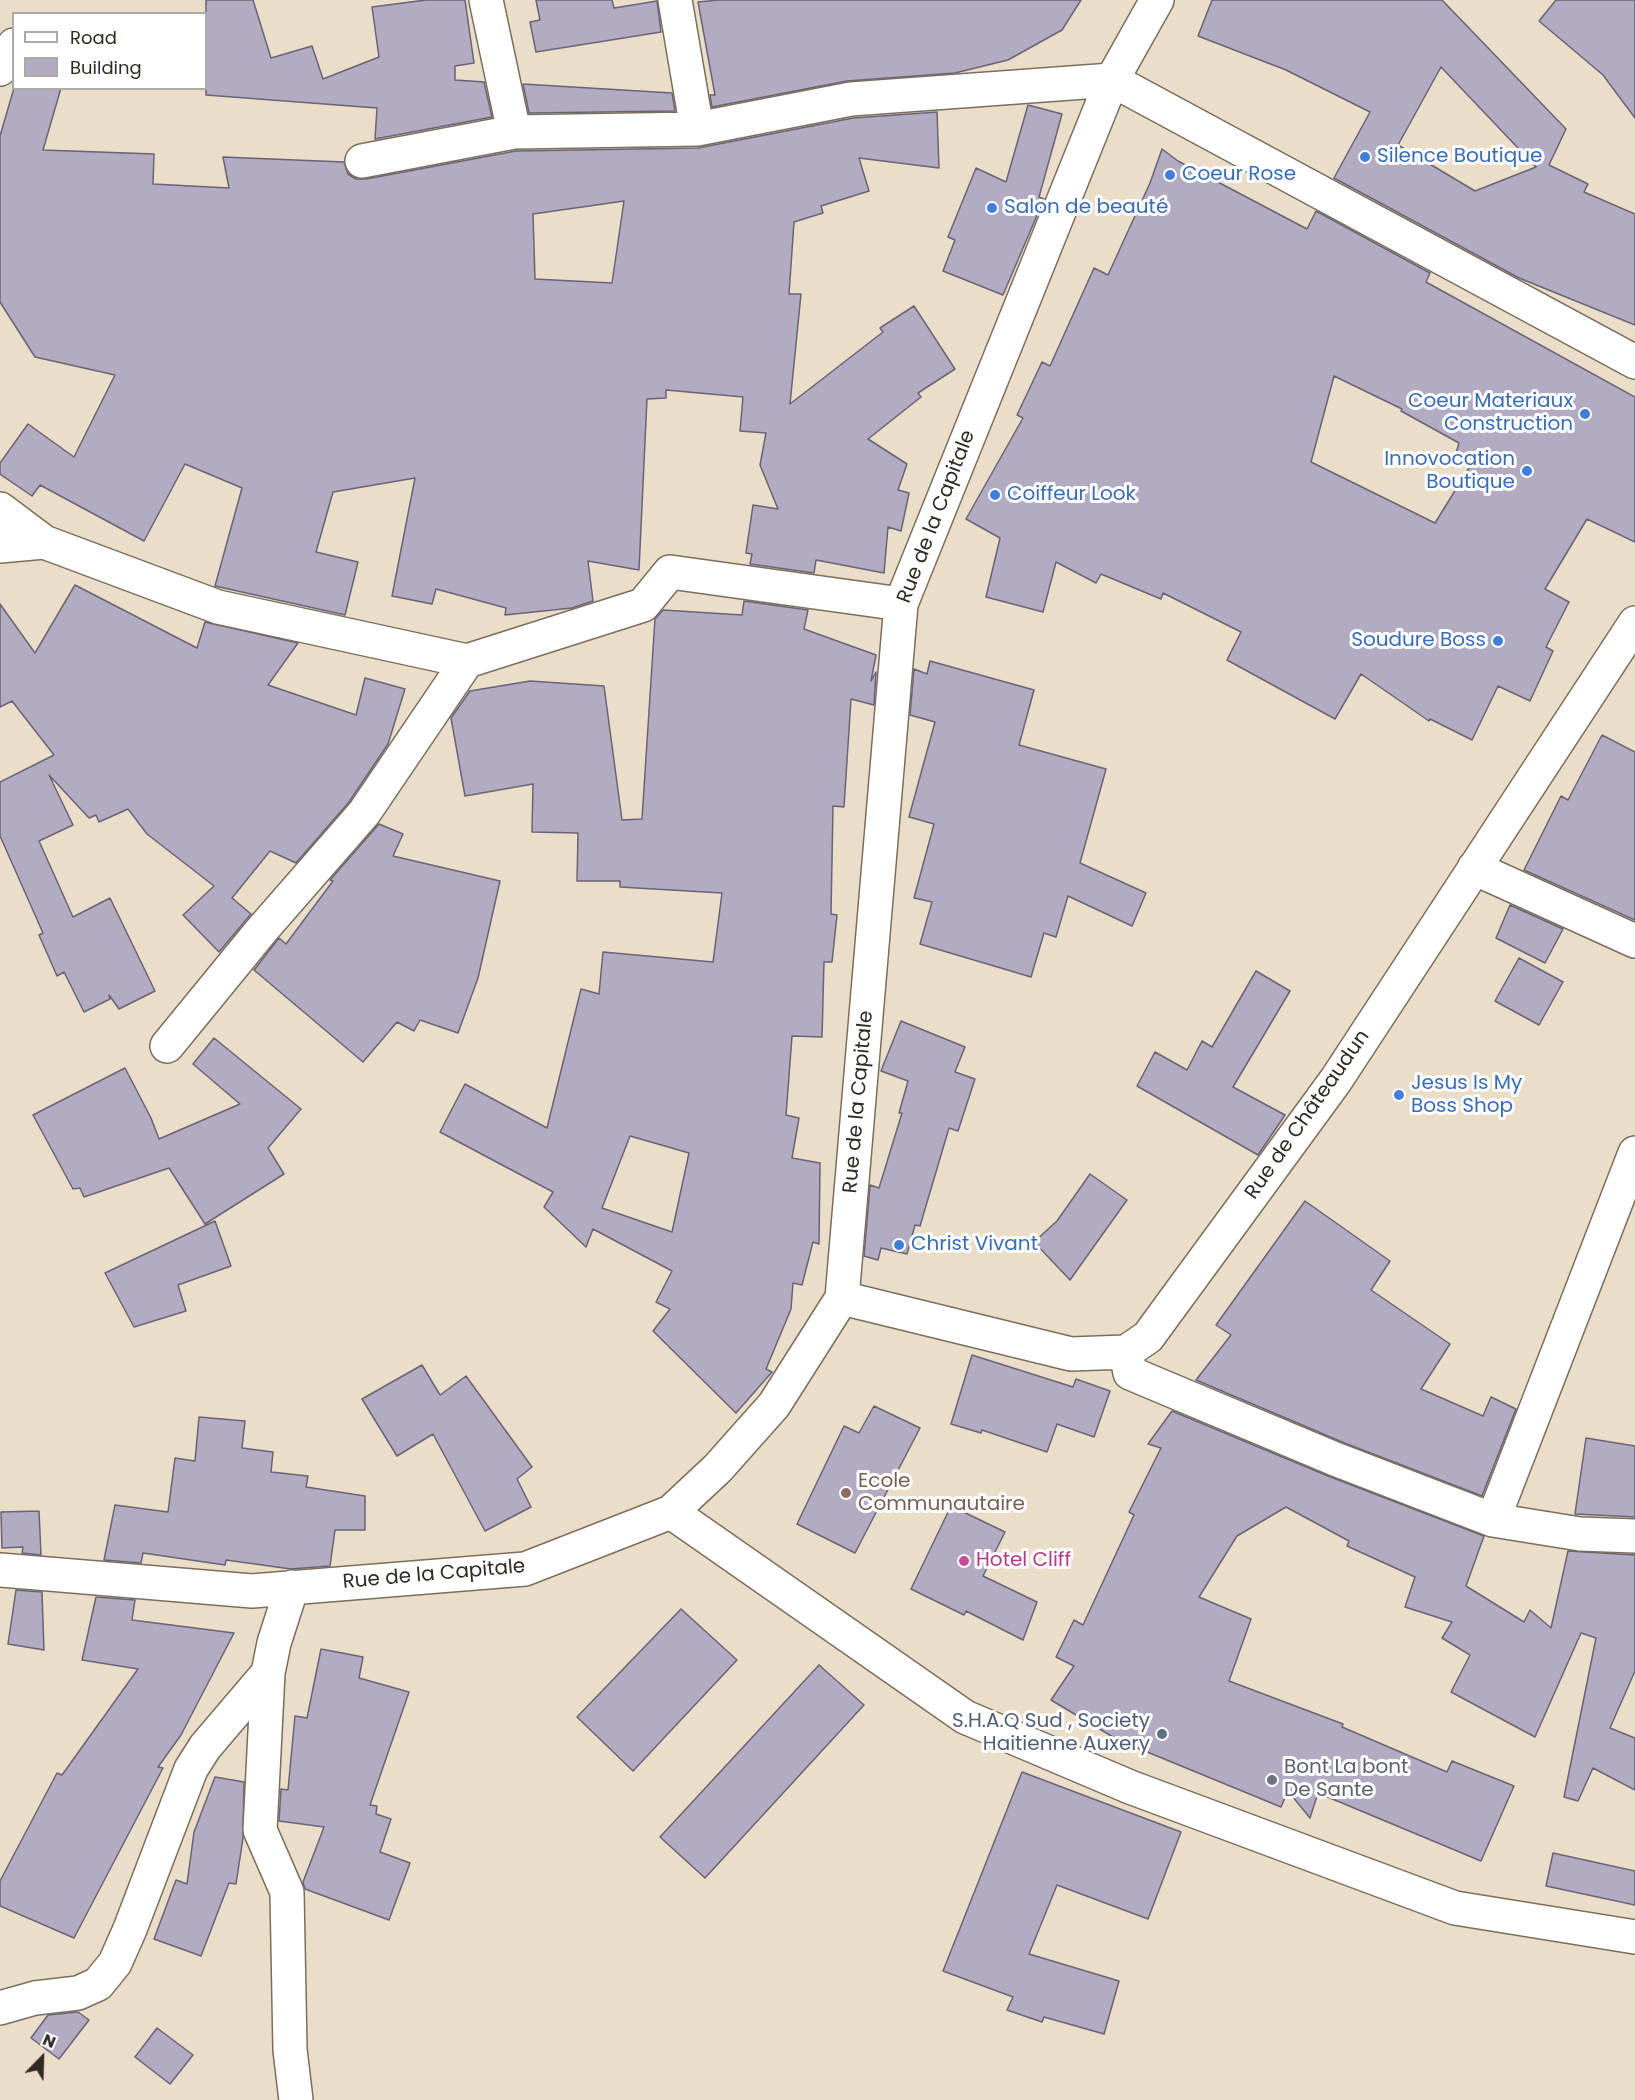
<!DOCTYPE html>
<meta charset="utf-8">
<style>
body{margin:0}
#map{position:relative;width:1635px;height:2100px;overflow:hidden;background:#ebdec9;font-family:Poppins,sans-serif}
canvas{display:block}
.legend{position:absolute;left:12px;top:12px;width:195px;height:78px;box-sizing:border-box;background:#fff;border:2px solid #acaaa7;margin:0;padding:8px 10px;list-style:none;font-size:18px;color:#2f2a22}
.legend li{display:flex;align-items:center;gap:12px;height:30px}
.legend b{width:30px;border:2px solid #acaaa7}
.north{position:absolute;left:12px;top:2028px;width:60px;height:60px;-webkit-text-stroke:4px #fff;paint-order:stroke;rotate:23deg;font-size:16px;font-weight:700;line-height:24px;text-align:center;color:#2f2a22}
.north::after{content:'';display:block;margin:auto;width:21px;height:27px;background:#2f2a22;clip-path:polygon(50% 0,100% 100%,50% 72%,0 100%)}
</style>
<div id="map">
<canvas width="1635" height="2100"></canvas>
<ul class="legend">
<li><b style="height:8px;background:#fff"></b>Road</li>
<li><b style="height:16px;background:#b2abc1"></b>Building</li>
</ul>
<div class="north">N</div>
</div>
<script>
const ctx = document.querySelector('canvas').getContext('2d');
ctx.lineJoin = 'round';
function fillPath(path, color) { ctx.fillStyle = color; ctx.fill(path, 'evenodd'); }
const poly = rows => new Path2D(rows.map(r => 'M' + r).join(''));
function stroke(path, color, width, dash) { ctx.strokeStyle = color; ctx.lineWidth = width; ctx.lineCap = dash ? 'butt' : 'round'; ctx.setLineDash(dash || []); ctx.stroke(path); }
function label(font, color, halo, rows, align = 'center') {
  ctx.font = font + ' Poppins,sans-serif'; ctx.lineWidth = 6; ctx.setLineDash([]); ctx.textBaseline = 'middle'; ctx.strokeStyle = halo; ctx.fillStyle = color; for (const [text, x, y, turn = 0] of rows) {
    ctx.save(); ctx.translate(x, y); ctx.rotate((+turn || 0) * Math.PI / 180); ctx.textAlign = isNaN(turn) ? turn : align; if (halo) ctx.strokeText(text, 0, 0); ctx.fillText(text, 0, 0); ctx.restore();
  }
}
const building = poly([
 [206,0,253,0,271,58,312,46,323,79,379,57,372,7,426,0,465,0,474,63,455,66,455,80,484,82,492,117,375,139,377,108,206,95,206,0],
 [536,0,612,0,614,8,657,1,661,32,536,52,530,22,540,20,536,0],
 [719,0,1081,0,1062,30,1008,60,955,73,847,81,712,107,710,95,715,95,698,2,719,0],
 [1212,0,1442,0,1566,129,1549,165,1588,184,1584,192,1635,214,1635,325,1519,278,1334,178,1370,112,1286,70,1198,36,1212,0],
 [1441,67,1536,167,1475,191,1398,145,1441,67],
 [1556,0,1635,0,1635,118,1603,75,1539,21,1556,0],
 [523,84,672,93,675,111,529,113,523,84],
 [14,88,61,88,43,150,154,154,153,184,229,188,223,157,344,162,348,174,356,179,366,179,516,151,698,148,853,118,937,112,939,168,859,158,869,191,821,206,823,213,794,222,789,294,801,294,790,404,883,332,880,328,914,306,955,369,918,393,921,397,868,439,907,464,898,490,909,493,901,531,888,527,884,573,816,560,814,573,750,564,752,554,746,553,753,505,778,509,760,465,766,433,740,431,743,397,666,390,666,398,647,399,639,570,588,561,593,601,572,608,505,615,506,608,436,589,432,604,392,596,415,478,333,492,316,552,358,562,345,615,215,586,242,488,185,464,144,541,40,485,32,496,0,474,0,463,28,424,74,457,115,375,35,357,0,302,0,136,14,88],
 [624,201,612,283,535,279,533,214,624,201],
 [1028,105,1062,114,1039,197,1044,199,1003,295,943,271,955,240,948,237,976,168,1006,182,1028,105],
 [1162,149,1178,161,1307,229,1316,211,1430,273,1426,282,1635,397,1635,542,1587,519,1545,589,1569,602,1546,647,1553,651,1530,701,1498,686,1472,740,1430,719,1429,721,1361,674,1335,719,1227,660,1241,632,1163,593,1161,599,1101,574,1096,583,1056,562,1043,612,986,597,1000,538,966,519,1023,418,1017,415,1042,362,1050,366,1094,268,1108,275,1150,183,1162,149],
 [1334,376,1402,409,1401,411,1459,443,1456,453,1474,460,1435,523,1311,462,1334,376],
 [75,585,197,648,205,622,298,643,268,685,356,715,365,678,405,689,388,744,349,802,296,863,270,851,232,898,251,914,219,952,183,915,214,886,147,834,128,809,99,822,96,815,89,818,49,775,73,825,39,841,73,917,110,898,155,991,119,1009,109,995,110,999,84,1012,64,972,57,976,39,935,43,933,0,836,0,782,54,755,12,701,0,707,0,604,35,653,75,585],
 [744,601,808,610,804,629,876,655,871,681,876,672,874,705,851,699,844,807,833,806,831,914,837,915,832,962,824,962,822,1037,792,1036,786,1115,799,1118,792,1158,820,1163,819,1244,813,1242,802,1285,793,1283,791,1309,766,1369,772,1372,736,1413,653,1331,670,1309,656,1302,672,1271,593,1229,586,1247,544,1207,553,1192,440,1132,465,1084,547,1128,581,989,599,994,603,952,713,962,722,893,620,887,620,881,577,881,578,833,532,832,533,784,465,796,451,718,470,691,530,681,604,686,622,820,642,819,655,619,663,610,742,615,744,601],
 [630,1136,689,1153,672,1232,602,1208,630,1136],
 [930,661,1034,690,1019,745,1106,769,1080,863,1146,893,1132,926,1068,896,1056,937,1044,933,1031,977,920,944,932,902,914,898,934,824,909,817,935,722,910,715,914,669,927,674,930,661],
 [1602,735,1635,752,1635,920,1524,870,1561,796,1568,800,1602,735],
 [379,824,403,834,393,856,500,881,478,978,458,1033,420,1020,414,1031,397,1022,363,1062,254,970,279,938,286,944,333,881,330,880,379,824],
 [1510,905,1563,929,1545,963,1496,938,1510,905],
 [1519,958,1563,982,1539,1025,1495,1001,1519,958],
 [1256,971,1290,991,1233,1087,1285,1115,1258,1155,1137,1086,1155,1052,1187,1070,1202,1041,1212,1047,1256,971],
 [901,1021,965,1047,955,1072,975,1079,958,1131,949,1128,920,1226,915,1225,907,1254,881,1248,878,1260,864,1256,870,1185,879,1188,902,1113,899,1113,908,1081,881,1071,901,1021],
 [214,1038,301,1109,268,1148,284,1174,205,1224,169,1168,84,1197,80,1188,73,1189,33,1115,125,1068,151,1118,159,1139,240,1104,193,1064,214,1038],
 [1090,1174,1127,1200,1070,1280,1034,1242,1057,1221,1090,1174],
 [1305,1201,1390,1261,1371,1290,1450,1344,1421,1389,1483,1416,1491,1397,1516,1409,1482,1496,1342,1442,1196,1380,1231,1335,1216,1325,1305,1201],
 [215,1221,231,1266,178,1285,186,1311,134,1327,105,1273,215,1221],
 [972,1355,1073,1387,1076,1379,1110,1391,1094,1437,1057,1424,1047,1452,982,1430,981,1433,951,1424,972,1355],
 [422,1365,440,1395,466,1376,532,1467,517,1479,531,1507,485,1531,433,1434,397,1456,362,1399,422,1365],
 [874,1406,920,1428,855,1553,797,1524,844,1426,859,1433,874,1406],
 [1172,1411,1328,1476,1484,1536,1466,1586,1524,1622,1530,1610,1551,1628,1568,1551,1635,1555,1635,1671,1610,1728,1635,1738,1635,1790,1593,1768,1578,1801,1564,1797,1596,1638,1581,1633,1535,1737,1451,1692,1470,1655,1442,1638,1452,1622,1405,1607,1415,1577,1347,1546,1349,1541,1286,1507,1237,1536,1199,1597,1251,1619,1229,1681,1343,1724,1342,1727,1447,1772,1452,1761,1514,1786,1481,1861,1318,1793,1310,1818,1288,1791,1281,1807,1118,1740,1051,1700,1074,1666,1056,1657,1074,1620,1083,1625,1134,1515,1129,1512,1161,1448,1148,1444,1172,1411],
 [199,1417,245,1421,242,1448,273,1452,271,1472,308,1476,306,1487,365,1496,365,1530,335,1530,330,1566,291,1569,226,1560,225,1565,143,1553,141,1563,104,1560,115,1505,168,1512,175,1458,195,1461,199,1417],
 [1586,1438,1635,1446,1635,1517,1575,1514,1586,1438],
 [951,1506,1005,1532,983,1576,1037,1602,1023,1640,966,1611,964,1615,911,1589,951,1506],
 [39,1511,41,1555,22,1553,23,1547,2,1548,1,1512,39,1511],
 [16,1590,42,1592,44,1650,8,1644,16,1590],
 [96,1597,135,1600,132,1620,234,1633,181,1735,158,1767,163,1768,74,1938,0,1906,0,1881,57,1773,62,1775,138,1669,82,1660,96,1597],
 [681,1609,737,1660,633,1771,577,1717,681,1609],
 [321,1649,363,1657,359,1678,409,1692,370,1805,377,1806,376,1814,391,1819,380,1852,410,1863,389,1920,305,1889,303,1882,324,1827,279,1821,281,1789,288,1790,295,1716,307,1718,321,1649],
 [819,1665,864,1705,705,1878,660,1837,819,1665],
 [1022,1772,1181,1832,1148,1919,1057,1885,1029,1954,1119,1981,1104,2034,1044,2017,1042,2022,1007,2010,1013,1997,943,1971,1022,1772],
 [215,1777,244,1782,243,1838,236,1884,229,1883,201,1956,154,1939,176,1880,187,1884,194,1832,215,1777],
 [1553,1853,1635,1871,1635,1905,1546,1886,1553,1853],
 [78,2012,89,2020,59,2059,31,2038,48,2015,78,2012],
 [157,2028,193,2055,170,2084,135,2057,157,2028]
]);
fillPath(building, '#b2abc1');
stroke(building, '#696376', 1.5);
const minor = poly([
 [486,0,514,132],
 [675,0,697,129],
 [0,69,14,45],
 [362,161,514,132,697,129,851,99,1112,80,1635,362],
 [0,509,44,542],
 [0,546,44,542,218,607,467,661,643,605,670,572,901,604],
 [1474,868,1635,941],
 [167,1046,261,931,364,813,467,661],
 [842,1298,1071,1354,1126,1352,1148,1337,1336,1080,1635,623],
 [1126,1352,1130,1373,1335,1459,1493,1520,1580,1534,1635,1536],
 [671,1512,965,1717,1130,1787,1455,1908,1635,1937],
 [1493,1520,1635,1153],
 [0,1570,252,1591,525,1569,671,1512,718,1468,774,1405,842,1298,901,604,1112,80,1157,0],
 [292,1587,274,1643,268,1673,260,1830,287,1892,290,2050,296,2100],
 [0,2008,35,1998,78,1993,98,1984,115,1963,130,1929,191,1769,205,1747,268,1673]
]);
stroke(minor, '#7a6f5c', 36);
stroke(minor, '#fff', 33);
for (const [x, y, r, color] of [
 [1365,157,6,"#3f7fe0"],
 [1170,175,6,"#3f7fe0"],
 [992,208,6,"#3f7fe0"],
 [1585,414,6,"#3f7fe0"],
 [1527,471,6,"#3f7fe0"],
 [995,495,6,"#3f7fe0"],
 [1498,641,6,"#3f7fe0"],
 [1399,1095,6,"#3f7fe0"],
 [899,1245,6,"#3f7fe0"],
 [846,1493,6,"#8d6e63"],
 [964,1561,6,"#d1479c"],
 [1162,1734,6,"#5c6f8a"],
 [1272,1780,6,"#6b7280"]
]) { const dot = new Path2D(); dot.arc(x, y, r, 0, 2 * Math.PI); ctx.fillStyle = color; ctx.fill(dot); stroke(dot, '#fff', 2); }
label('20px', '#366cbe', '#fff', [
 ["Silence Boutique",1377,157],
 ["Coeur Rose",1182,175],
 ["Salon de beauté",1004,208],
 ["Coeur Materiaux",1573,402,"right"],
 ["Construction",1573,425,"right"],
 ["Innovocation",1515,460,"right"],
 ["Boutique",1515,483,"right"],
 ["Coiffeur Look",1007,495],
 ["Soudure Boss",1486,641,"right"],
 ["Jesus Is My",1411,1084],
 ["Boss Shop",1411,1107],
 ["Christ Vivant",911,1245]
], 'left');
label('20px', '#2f2a22', '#fff', [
 ["Rue de la Capitale",937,517,-69],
 ["Rue de la Capitale",859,1102,-85],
 ["Rue de Châteaudun",1308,1115,-55],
 ["Rue de la Capitale",434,1575,-5]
]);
label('20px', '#785e54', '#fff', [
 ["Ecole",858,1482],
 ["Communautaire",858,1505]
], 'left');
label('20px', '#b23c85', '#fff', [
 ["Hotel Cliff",976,1561]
], 'left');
label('20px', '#4e5e75', '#fff', [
 ["S.H.A.Q Sud , Society",1150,1722],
 ["Haitienne Auxery",1150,1745]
], 'right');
label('20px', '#5b616d', '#fff', [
 ["Bont La bont",1284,1768],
 ["De Sante",1284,1791]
], 'left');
</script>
